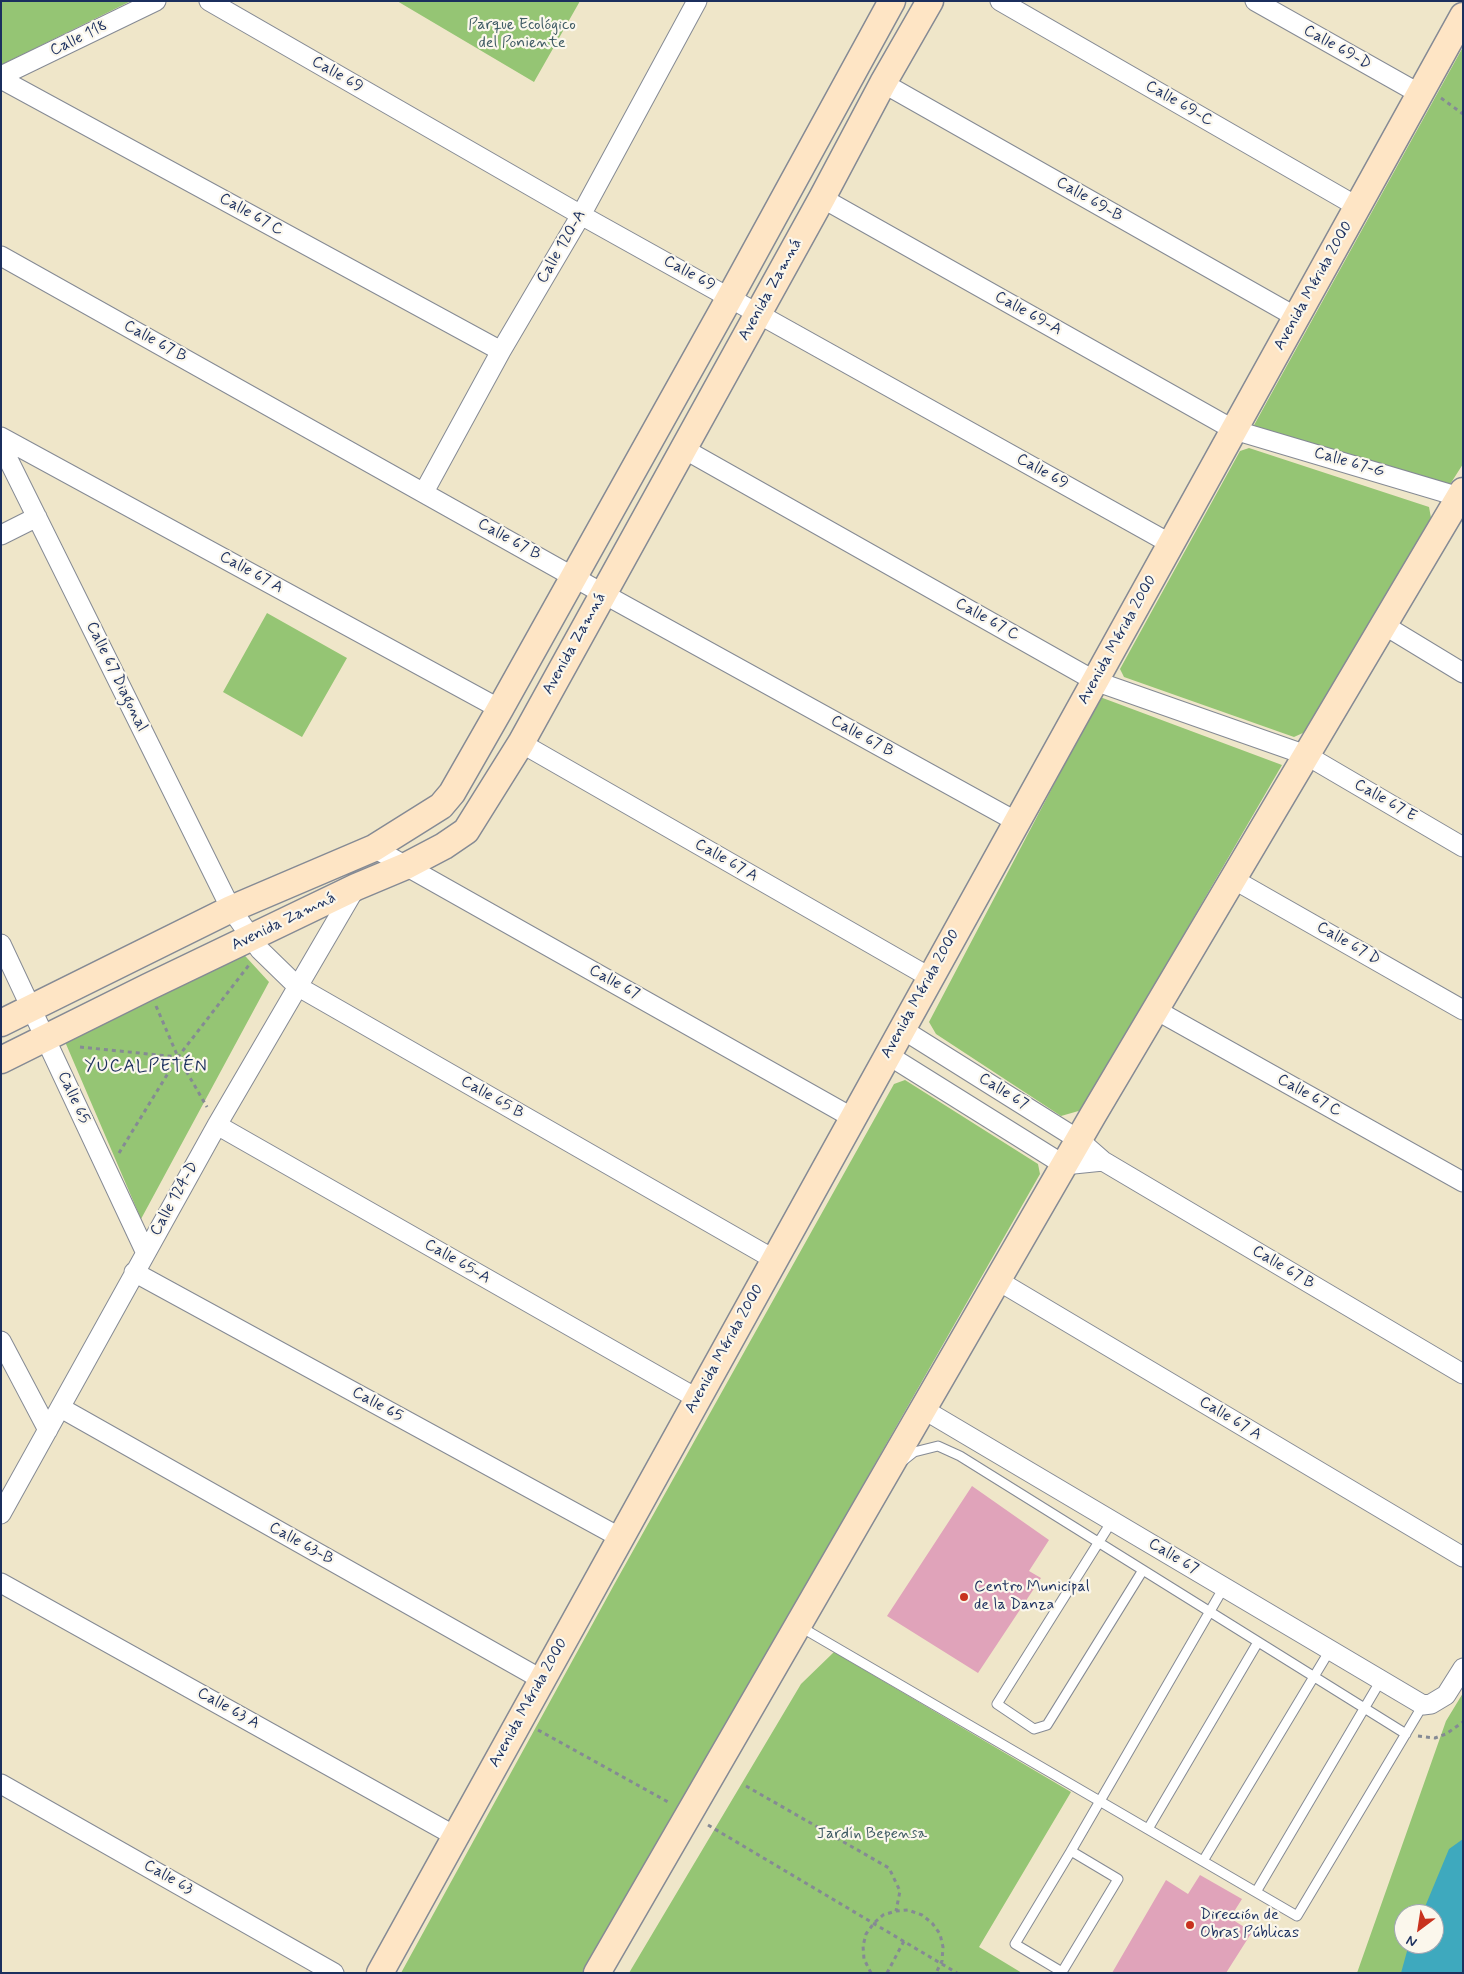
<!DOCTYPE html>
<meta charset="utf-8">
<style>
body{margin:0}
#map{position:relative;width:1464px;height:1974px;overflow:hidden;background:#efe6c9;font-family:Mynerve,sans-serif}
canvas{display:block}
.frame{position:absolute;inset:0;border:2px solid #1b2f5e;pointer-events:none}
.north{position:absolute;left:1394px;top:1904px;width:50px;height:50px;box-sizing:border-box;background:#fbf7ec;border:1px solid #a1a7b3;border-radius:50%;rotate:211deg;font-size:14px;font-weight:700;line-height:20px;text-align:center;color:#1b2f5e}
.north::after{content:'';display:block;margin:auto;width:18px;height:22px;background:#c8321e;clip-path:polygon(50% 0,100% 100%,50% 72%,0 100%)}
</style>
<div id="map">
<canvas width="1464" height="1974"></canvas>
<div class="frame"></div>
<div class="north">N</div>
</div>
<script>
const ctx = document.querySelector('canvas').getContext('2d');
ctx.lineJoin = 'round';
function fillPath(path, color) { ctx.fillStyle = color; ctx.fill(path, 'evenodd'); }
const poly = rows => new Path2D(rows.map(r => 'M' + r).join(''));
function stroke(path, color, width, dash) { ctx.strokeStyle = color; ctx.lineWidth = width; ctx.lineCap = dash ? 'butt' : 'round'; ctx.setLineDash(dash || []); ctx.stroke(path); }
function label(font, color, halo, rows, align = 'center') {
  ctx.font = font + ' Mynerve,sans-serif'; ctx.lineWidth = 4.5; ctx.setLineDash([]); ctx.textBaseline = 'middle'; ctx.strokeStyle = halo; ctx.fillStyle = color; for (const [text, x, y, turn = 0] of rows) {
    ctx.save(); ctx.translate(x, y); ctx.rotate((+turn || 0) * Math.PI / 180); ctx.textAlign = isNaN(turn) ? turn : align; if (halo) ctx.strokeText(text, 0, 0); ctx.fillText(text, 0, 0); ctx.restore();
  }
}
fillPath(poly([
 [1,1,131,1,1,65],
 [397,1,580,1,534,82],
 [1463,47,1463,464,1449,486,1253,427],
 [1249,448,1429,507,1431,518,1305,732,1294,737,1124,677,1120,669,1240,451],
 [267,613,347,658,302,737,223,692],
 [1100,697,1282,765,1082,1110,1061,1116,936,1034,929,1022],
 [236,946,269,982,141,1219,63,1037],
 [905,1080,1038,1164,1040,1174,585,1973,401,1973,615,1583,894,1084],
 [834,1652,1071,1792,979,1947,1022,1973,629,1973,801,1684],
 [1463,1693,1463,1973,1357,1973,1446,1721],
 [1404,1914,1434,1914,1434,1944,1404,1944]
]), '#95c574');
fillPath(poly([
 [1463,1839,1463,1973,1401,1973,1409,1944,1434,1944,1434,1914,1422,1914,1449,1849]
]), '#3ea9be');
fillPath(poly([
 [972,1486,1049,1540,1029,1571,1041,1578,978,1673,887,1616],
 [1200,1875,1242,1899,1230,1918,1252,1932,1226,1973,1112,1973,1166,1880,1188,1894]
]), '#e0a3ba');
const lane = poly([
 [904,1460,914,1452,938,1446,960,1456,1406,1734],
 [1112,1521,997,1704,1034,1729,1047,1725,1143,1570],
 [799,1626,1297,1916,1423,1705],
 [1148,1829,1258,1642],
 [1071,1851,1118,1879,1062,1972,1015,1944,1071,1851],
 [1071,1851,1224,1587],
 [1203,1861,1330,1650],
 [1256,1892,1381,1680]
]);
const street = poly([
 [209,1,581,215,1171,544],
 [1000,1,1358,207],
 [1255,1,1420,94],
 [1,76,156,1],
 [1,79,501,351],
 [883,83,1296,317],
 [822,198,1234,430,1463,498],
 [1,256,602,593,1017,822],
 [1,437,500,709],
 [1,445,231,909,260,950,297,986,775,1260],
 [684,449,1095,681,1306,755,1463,847],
 [424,492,501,351,581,215,697,1],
 [1,535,37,517],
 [1384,625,1463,673],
 [521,743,931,978],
 [374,848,853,1118],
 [1233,879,1463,1010],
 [1,944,145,1251],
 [1156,1010,1463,1182],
 [902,1029,1079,1140,1103,1161,1463,1374],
 [888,1055,1064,1165,1103,1161],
 [217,1125,698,1399],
 [134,1272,621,1538],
 [997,1280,1463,1557],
 [1,1341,48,1430],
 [61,1408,532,1674,543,1679],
 [923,1409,1423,1705,1431,1704,1446,1695,1463,1668],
 [1,1514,217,1125,356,887],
 [1,1583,455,1836],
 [1,1784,334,1973]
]);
const secondary = poly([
 [1,1023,231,909,374,848,441,806,452,793,500,709,730,297,892,1],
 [1,1060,148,987,356,887,406,866,444,846,466,831,521,743,822,198,883,83,930,1],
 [380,1973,1463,16],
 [597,1973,1093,1115,1463,491]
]);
stroke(lane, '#858a94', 11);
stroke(street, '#858a94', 21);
stroke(secondary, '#858a94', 29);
stroke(poly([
 [1441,98,1463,114],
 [156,1006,178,1057,207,1107],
 [80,1047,178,1057],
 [119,1153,178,1057,249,965],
 [538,1730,670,1803],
 [1418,1736,1435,1738,1446,1734,1463,1722],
 [746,1786,889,1868,900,1891,896,1911],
 [708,1825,957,1973],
 [871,1973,864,1959,863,1946,866,1934,874,1923,883,1915,896,1911,908,1910,922,1915,932,1923,940,1934,943,1947,942,1961,936,1973],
 [887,1973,904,1941]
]), '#858a94', 3, [4, 4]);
stroke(lane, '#fff', 9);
stroke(street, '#fff', 19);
stroke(secondary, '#fee5c5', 26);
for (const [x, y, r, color] of [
 [964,1597,5,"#c8321e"],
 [1190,1925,5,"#c8321e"]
]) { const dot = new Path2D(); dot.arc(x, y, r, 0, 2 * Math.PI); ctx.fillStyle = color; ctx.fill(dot); stroke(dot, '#fbf7ec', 2); }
label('16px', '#405c65', '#fbf7ec', [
 ["Parque Ecológico",522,26],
 ["del Poniente",522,44],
 ["Jardín Bepensa",872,1835]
]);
label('16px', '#1b2f5e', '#fbf7ec', [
 ["Calle 118",79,39,-26],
 ["Calle 69-D",1337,48,29],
 ["Calle 69",337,75,30],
 ["Calle 69-C",1179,104,30],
 ["Calle 69-B",1089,200,30],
 ["Calle 67 C",251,215,29],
 ["Calle 120-A",562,247,-60],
 ["Calle 69",689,274,29],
 ["Avenida Mérida 2000",1314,286,-61],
 ["Avenida Zamná",771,290,-61],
 ["Calle 69-A",1028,314,29],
 ["Calle 67 B",155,342,29],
 ["Calle 67-G",1349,463,16],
 ["Calle 69",1042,472,29],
 ["Calle 67 B",509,540,29],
 ["Calle 67 A",251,573,29],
 ["Calle 67 C",987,620,29],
 ["Avenida Mérida 2000",1118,640,-61],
 ["Avenida Zamná",575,644,-61],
 ["Calle 67 Diagonal",116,677,64],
 ["Calle 67 B",862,737,29],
 ["Calle 67 E",1385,801,30],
 ["Calle 67 A",726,861,30],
 ["Avenida Zamná",284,922,-26],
 ["Calle 67 D",1348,944,30],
 ["Calle 67",614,983,29],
 ["Avenida Mérida 2000",921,994,-61],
 ["Calle 67",1003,1092,32],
 ["Calle 67 C",1309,1096,29],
 ["Calle 65",73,1098,65],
 ["Calle 65 B",492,1098,30],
 ["Calle 124-D",175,1199,-61],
 ["Calle 65-A",457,1262,30],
 ["Calle 67 B",1283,1268,31],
 ["Avenida Mérida 2000",725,1349,-61],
 ["Calle 65",377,1405,29],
 ["Calle 67 A",1230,1419,31],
 ["Calle 63-B",301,1544,29],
 ["Calle 67",1173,1557,31],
 ["Avenida Mérida 2000",529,1703,-61],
 ["Calle 63 A",228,1709,29],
 ["Calle 63",168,1878,30]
]);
label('16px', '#1b2f5e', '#fbf7ec', [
 ["Centro Municipal",974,1588],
 ["de la Danza",974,1606],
 ["Dirección de",1200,1916],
 ["Obras Públicas",1200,1934]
], 'left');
ctx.letterSpacing = '1px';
label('18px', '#1b2f5e', '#fbf7ec', [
 ["YUCALPETÉN",146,1067]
]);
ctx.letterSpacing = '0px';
</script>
